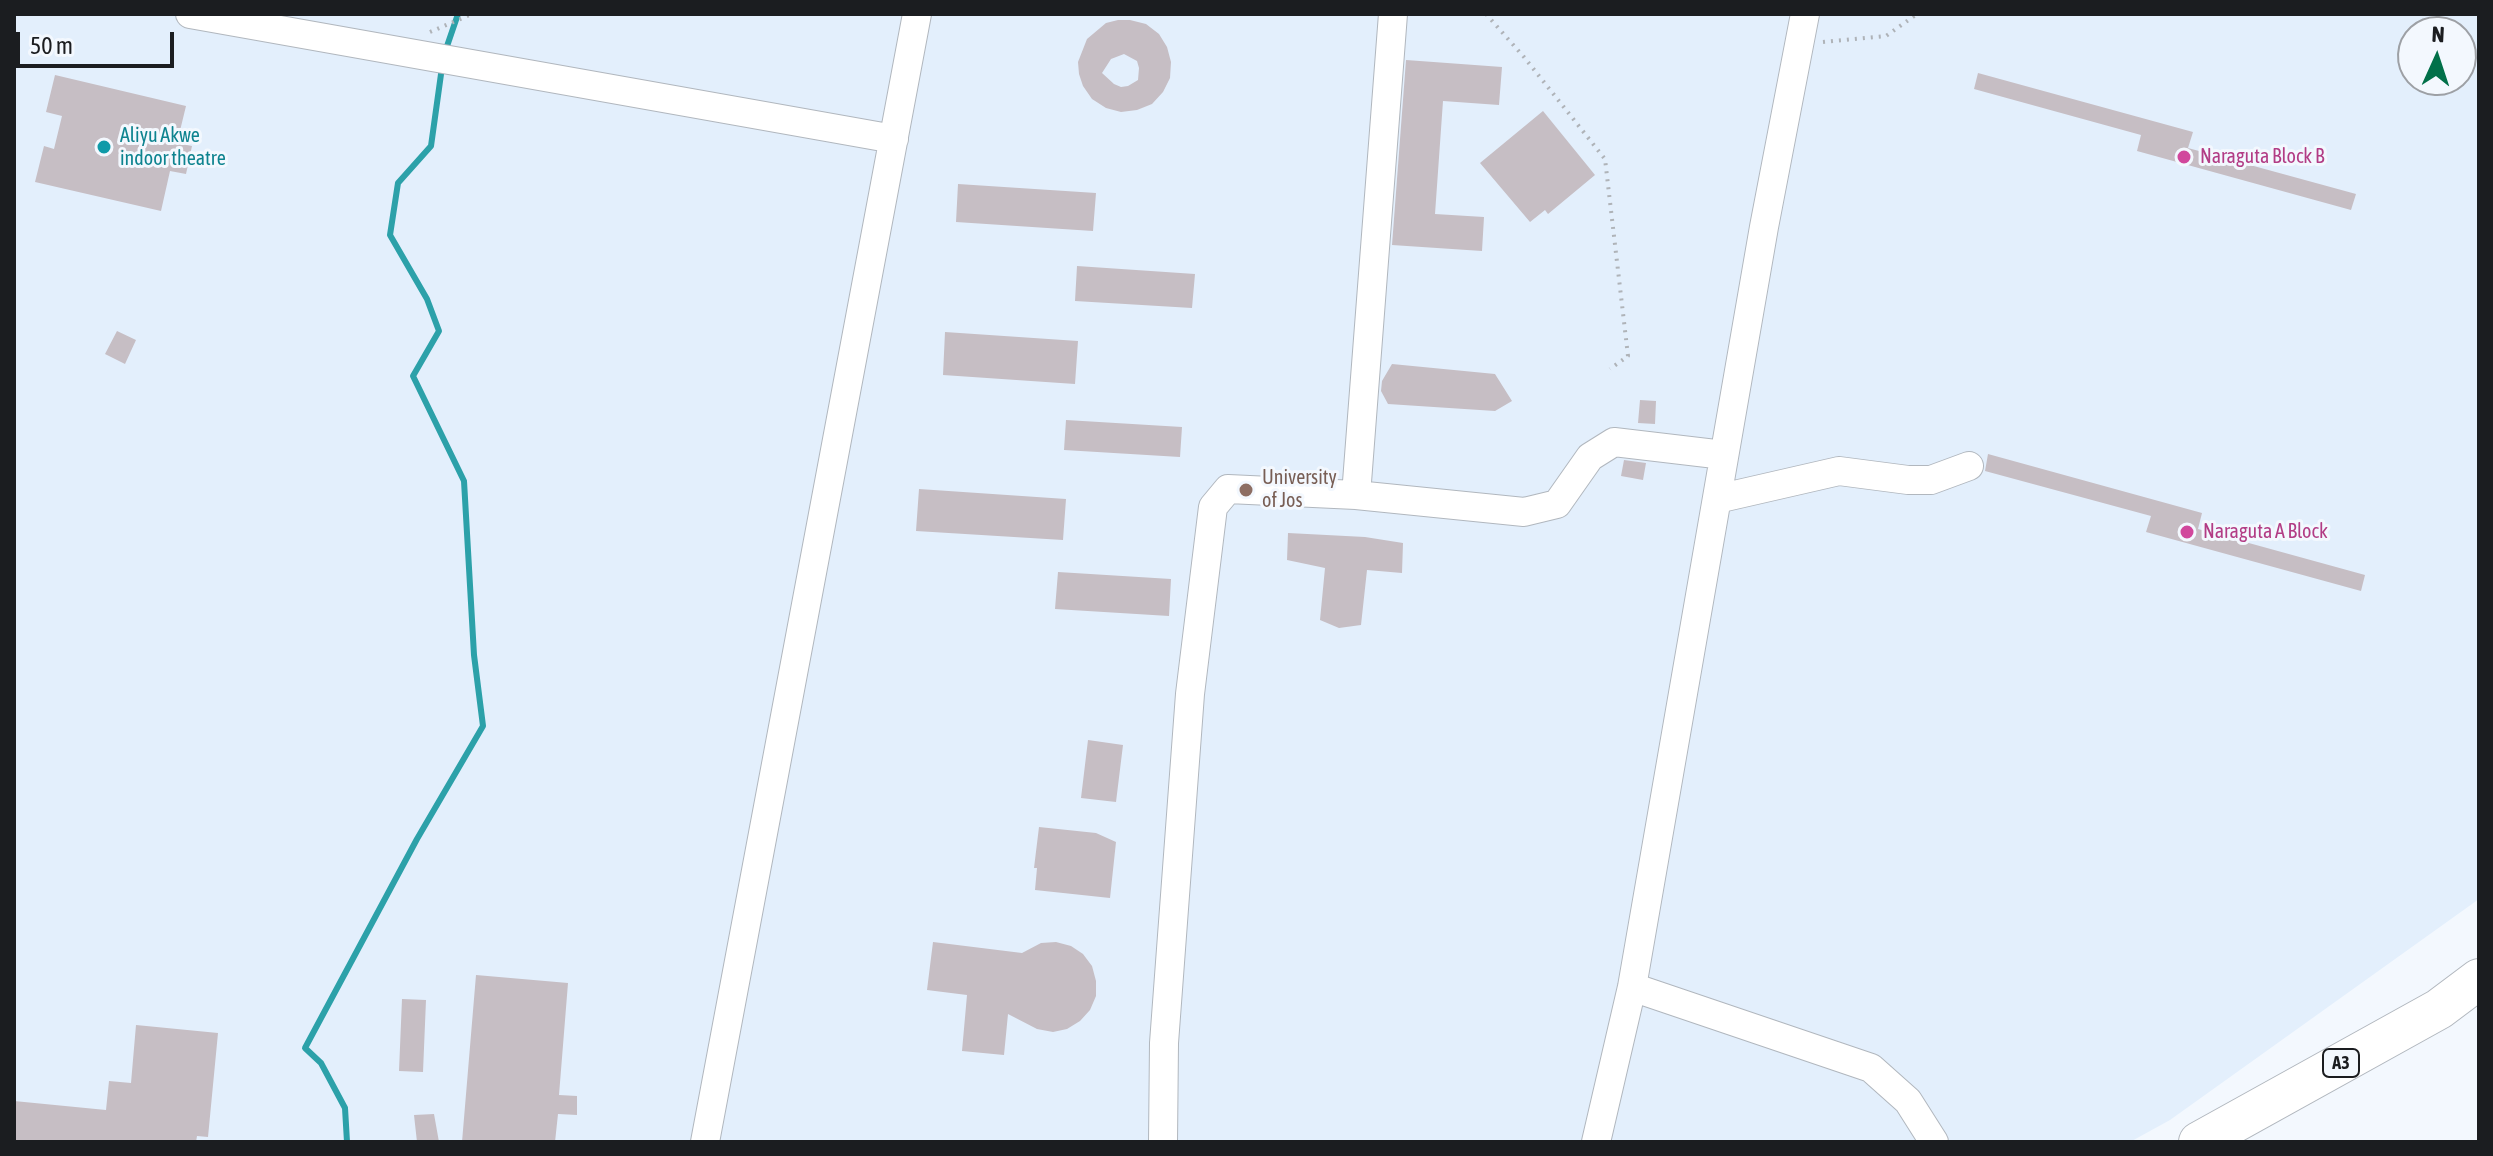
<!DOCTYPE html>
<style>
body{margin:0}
#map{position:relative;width:2493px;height:1156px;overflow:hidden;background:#f3f8fe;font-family:"Asap Condensed",sans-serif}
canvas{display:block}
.frame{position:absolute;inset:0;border:16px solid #1b1d20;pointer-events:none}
.north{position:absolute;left:2397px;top:16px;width:80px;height:80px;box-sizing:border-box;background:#f3f8fe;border:2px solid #9da0a5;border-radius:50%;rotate:3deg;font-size:22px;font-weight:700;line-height:32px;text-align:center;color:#1b1d20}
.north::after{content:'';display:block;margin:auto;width:28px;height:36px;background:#017049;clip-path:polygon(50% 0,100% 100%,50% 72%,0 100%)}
.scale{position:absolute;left:16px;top:32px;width:158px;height:36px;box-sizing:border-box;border:4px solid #1b1d20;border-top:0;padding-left:10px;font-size:24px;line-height:28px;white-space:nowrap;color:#1b1d20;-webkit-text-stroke:6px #f3f8fe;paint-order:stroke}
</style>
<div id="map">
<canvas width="2493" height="1156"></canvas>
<div class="frame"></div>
<div class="north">N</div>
<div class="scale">50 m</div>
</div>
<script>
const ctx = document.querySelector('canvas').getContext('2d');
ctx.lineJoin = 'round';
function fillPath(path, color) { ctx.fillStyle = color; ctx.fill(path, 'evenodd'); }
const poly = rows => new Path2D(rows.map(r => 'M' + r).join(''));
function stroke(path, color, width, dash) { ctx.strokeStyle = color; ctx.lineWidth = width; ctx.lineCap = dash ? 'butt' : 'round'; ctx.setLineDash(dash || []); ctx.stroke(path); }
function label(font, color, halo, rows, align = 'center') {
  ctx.font = font + ' "Asap Condensed",sans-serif'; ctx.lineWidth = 6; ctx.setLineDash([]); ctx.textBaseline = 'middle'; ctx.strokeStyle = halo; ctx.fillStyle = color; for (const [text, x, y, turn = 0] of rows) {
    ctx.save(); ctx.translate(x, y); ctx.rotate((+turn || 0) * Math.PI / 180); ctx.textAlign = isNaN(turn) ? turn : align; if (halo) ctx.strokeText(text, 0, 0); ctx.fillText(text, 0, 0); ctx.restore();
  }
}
fillPath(poly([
 [14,14,2479,14,2479,899,2170,1120,2130,1142,14,1142],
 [2413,32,2461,32,2461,80,2413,80]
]), '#e3effc');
stroke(poly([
 [445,52,458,14],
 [347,1142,345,1108,321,1063,305,1048,417,839,483,726,474,655,464,481,413,376,439,331,427,299,390,235,398,183,431,146,442,67]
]), '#2ca1a9', 6);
fillPath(poly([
 [1118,20,1130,20,1146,24,1159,34,1167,47,1171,62,1170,78,1163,92,1152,104,1137,110,1121,112,1106,108,1092,99,1083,86,1079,74,1078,62,1087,39,1106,23],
 [1124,54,1137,61,1139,68,1138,80,1128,86,1121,87,1114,84,1102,73,1111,59],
 [1406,60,1502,67,1499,105,1443,101,1435,214,1484,217,1482,251,1392,245],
 [1978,73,2193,132,2188,148,2356,194,2351,210,2137,151,2141,135,1974,89],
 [55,75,186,106,177,143,192,146,186,174,170,171,161,211,35,182,44,146,54,149,62,116,46,112],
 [1543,111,1595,175,1548,214,1545,210,1530,222,1480,163],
 [958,184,1096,193,1093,231,956,222],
 [1077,266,1195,274,1192,308,1075,301],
 [117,331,136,340,125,364,105,354],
 [945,332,1078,341,1075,384,943,375],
 [1392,364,1495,374,1512,401,1495,411,1388,404,1381,391,1382,381],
 [1640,400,1656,401,1655,424,1638,423],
 [1066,420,1182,427,1180,457,1064,450],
 [1988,454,2202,513,2198,529,2365,575,2361,591,2146,532,2151,516,1985,471],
 [1624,460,1646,463,1643,480,1621,476],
 [919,489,1066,499,1063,540,916,531],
 [1288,533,1365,537,1403,543,1402,573,1367,570,1361,625,1339,628,1320,620,1325,568,1287,560],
 [1058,572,1171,579,1169,616,1055,609],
 [1088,740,1123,745,1116,802,1081,798],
 [1039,827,1096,833,1116,842,1110,898,1035,890,1037,868,1034,868],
 [933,942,1022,953,1041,943,1056,942,1071,946,1083,954,1092,966,1096,981,1096,996,1090,1010,1080,1021,1067,1029,1053,1032,1037,1029,1008,1014,1004,1055,962,1051,967,995,927,990],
 [476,975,568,983,559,1095,577,1096,577,1115,558,1114,555,1142,462,1142],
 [402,999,426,1000,423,1072,399,1071],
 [136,1025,218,1033,208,1137,197,1136,196,1142,14,1142,14,1101,106,1110,109,1081,131,1083],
 [434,1114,439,1142,417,1142,414,1115]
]), '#c6bec4');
const minor = poly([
 [190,14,894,139],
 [1356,495,1393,14],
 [1717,499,1839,471,1908,480,1931,480,1969,466],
 [1632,987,1871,1068,1908,1101,1934,1142],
 [705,1142,917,14],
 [1163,1142,1164,1043,1190,694,1213,507,1228,489,1356,495,1524,512,1557,504,1590,457,1614,442,1724,455],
 [1596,1142,1632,987,1764,227,1805,14]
]);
const highway = poly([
 [2199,1142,2439,1009,2479,979]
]);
stroke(minor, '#b1b7be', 30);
stroke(highway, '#b1b7be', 42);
stroke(poly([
 [1486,14,1524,57,1605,159,1628,356,1610,369],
 [430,32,472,14],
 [1823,42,1886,36,1917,14]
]), '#afb3b8', 4, [2, 6]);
stroke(minor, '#fff', 28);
stroke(highway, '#fff', 40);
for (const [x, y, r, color] of [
 [104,147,8,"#0f9aa8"],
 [2184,157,8,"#d1479c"],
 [1246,490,8,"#8d6e63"],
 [2187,532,8,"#d1479c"]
]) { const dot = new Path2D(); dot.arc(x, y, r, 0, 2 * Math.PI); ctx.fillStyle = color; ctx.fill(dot); stroke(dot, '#f3f8fe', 3); }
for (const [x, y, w] of [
 [2341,1063,36]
]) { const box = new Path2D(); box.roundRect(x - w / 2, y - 14, w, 28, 6); ctx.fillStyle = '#f3f8fe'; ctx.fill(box); stroke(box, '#1b1d20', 2); }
label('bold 18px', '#1b1d20', null, [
 ["A3",2341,1063]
]);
label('20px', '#0d838f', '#f3f8fe', [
 ["Aliyu Akwe",120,136],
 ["indoor theatre",120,159]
], 'left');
label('20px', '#b23c85', '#f3f8fe', [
 ["Naraguta Block B",2200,157],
 ["Naraguta A Block",2203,532]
], 'left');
label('20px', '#785e54', '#f3f8fe', [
 ["University",1262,478],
 ["of Jos",1262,501]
], 'left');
</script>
